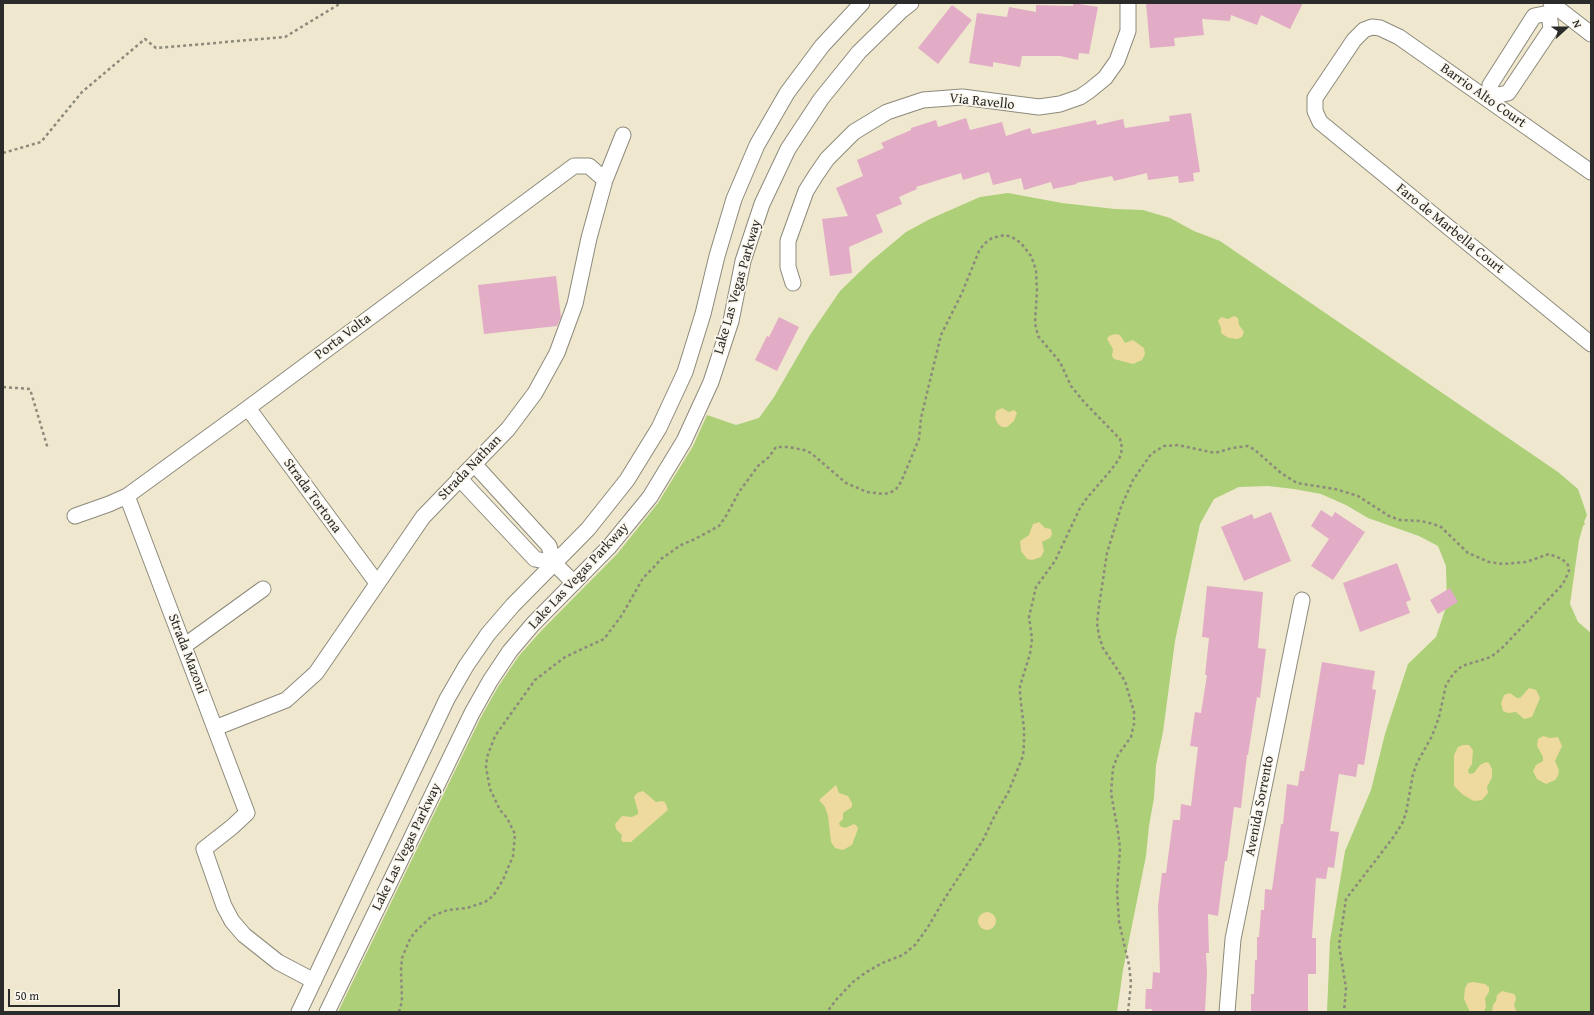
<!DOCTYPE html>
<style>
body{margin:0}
#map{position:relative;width:1594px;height:1015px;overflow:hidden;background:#efe8ce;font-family:"Gentium Book Plus",serif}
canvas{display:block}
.frame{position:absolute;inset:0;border:4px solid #2b2b2b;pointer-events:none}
.north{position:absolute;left:1546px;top:8px;width:40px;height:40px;-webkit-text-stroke:3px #fbf7ec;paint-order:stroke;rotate:69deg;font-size:11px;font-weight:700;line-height:16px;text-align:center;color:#2b2b2b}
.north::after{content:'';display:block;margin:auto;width:14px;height:18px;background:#2b2b2b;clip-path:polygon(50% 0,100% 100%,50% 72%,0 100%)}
.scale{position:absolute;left:8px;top:989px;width:112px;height:18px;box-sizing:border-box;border:2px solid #2b2b2b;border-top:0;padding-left:5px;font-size:12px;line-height:14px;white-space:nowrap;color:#2b2b2b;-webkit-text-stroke:3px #fbf7ec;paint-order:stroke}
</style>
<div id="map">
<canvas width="1594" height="1015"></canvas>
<div class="frame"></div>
<div class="north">N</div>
<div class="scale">50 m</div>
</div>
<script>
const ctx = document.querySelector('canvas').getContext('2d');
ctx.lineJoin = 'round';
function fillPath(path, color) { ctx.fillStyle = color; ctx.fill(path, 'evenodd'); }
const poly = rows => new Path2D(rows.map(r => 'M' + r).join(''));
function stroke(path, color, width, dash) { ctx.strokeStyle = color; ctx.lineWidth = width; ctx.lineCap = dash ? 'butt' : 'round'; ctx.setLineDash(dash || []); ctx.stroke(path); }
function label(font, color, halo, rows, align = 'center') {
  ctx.font = font + ' "Gentium Book Plus",serif'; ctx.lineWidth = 3.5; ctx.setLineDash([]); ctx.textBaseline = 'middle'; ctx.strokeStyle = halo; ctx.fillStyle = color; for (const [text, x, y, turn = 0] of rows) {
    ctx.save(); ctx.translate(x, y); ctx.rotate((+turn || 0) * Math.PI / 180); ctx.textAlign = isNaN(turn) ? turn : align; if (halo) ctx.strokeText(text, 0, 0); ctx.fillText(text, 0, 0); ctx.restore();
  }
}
fillPath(poly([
 [1008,193,1062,203,1115,209,1143,210,1170,218,1194,231,1220,241,1558,472,1578,489,1587,515,1584,522,1585,524,1583,526,1579,540,1570,604,1578,622,1591,633,1591,1012,1327,1012,1330,941,1345,851,1371,790,1385,734,1408,664,1436,637,1447,604,1446,566,1438,546,1419,536,1368,518,1346,505,1321,494,1294,489,1268,486,1239,487,1214,499,1200,524,1175,641,1163,732,1156,765,1154,798,1149,826,1146,856,1123,970,1117,1012,338,1012,481,717,498,687,518,657,541,631,617,554,658,503,693,446,707,415,736,425,759,418,774,397,810,335,840,291,870,262,906,232,930,219,980,197]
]), '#accf78');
fillPath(poly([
 [1234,316,1238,318,1239,325,1244,332,1242,337,1237,339,1229,338,1222,334,1221,332,1221,328,1218,321,1221,317,1228,319],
 [1115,334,1120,335,1125,343,1133,340,1144,348,1145,354,1142,360,1133,364,1114,359,1112,356,1113,349,1107,339,1109,336],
 [1002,408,1009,412,1014,410,1017,413,1014,421,1007,427,1002,427,998,424,995,418,996,411],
 [1039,522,1045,528,1051,529,1052,534,1050,538,1042,542,1044,551,1041,557,1032,560,1027,559,1021,551,1020,541,1029,535,1033,524],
 [1529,688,1536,690,1540,698,1532,717,1524,719,1516,712,1508,713,1503,711,1501,703,1504,695,1510,693,1517,698,1520,698],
 [1543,736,1550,738,1558,737,1562,746,1555,761,1559,770,1558,776,1555,780,1546,784,1537,779,1533,771,1536,765,1543,761,1543,757,1537,746,1538,739],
 [1463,745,1469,745,1473,750,1472,764,1468,770,1469,774,1474,773,1480,765,1486,762,1489,763,1492,769,1492,777,1487,787,1488,793,1482,800,1474,801,1470,799,1462,794,1454,786,1454,755,1458,747],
 [836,785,839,793,848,796,852,803,852,807,843,813,843,819,839,823,840,826,845,828,854,824,857,826,858,829,852,845,843,850,835,848,831,842,828,816,825,807,819,800],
 [643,791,656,802,662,801,665,802,668,810,631,842,623,842,621,840,622,835,616,829,615,824,622,816,632,817,638,814,638,811,634,797,637,793],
 '978 921a9 9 0 1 1 18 0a9 9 0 1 1-18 0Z',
 [1473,982,1485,984,1489,987,1489,992,1485,998,1486,1006,1484,1012,1470,1012,1464,999,1465,988,1468,983],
 [1502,991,1514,994,1515,995,1516,999,1514,1005,1516,1010,1516,1012,1492,1012,1493,1005,1496,1001,1497,995]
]), '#eeda9e');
fillPath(poly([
 [1073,3,1098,7,1089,54,1079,53,1078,60,1060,56,1022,56,1020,67,993,62,993,67,969,63,977,13,1007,17,1009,7,1036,12,1036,5,1073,6],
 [1146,3,1303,3,1290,29,1261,15,1257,25,1231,15,1230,21,1202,19,1204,35,1174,38,1175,46,1150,48],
 [952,5,972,20,938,64,918,48],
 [1191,113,1200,172,1193,173,1194,181,1179,183,1178,176,1148,180,1147,173,1114,181,1112,176,1076,183,1077,184,1053,189,1051,182,1024,190,1021,178,993,185,989,172,963,180,961,173,916,187,917,189,899,197,902,204,876,215,883,232,849,247,852,273,830,276,822,219,848,216,836,188,863,176,857,160,884,148,881,143,911,130,911,128,936,120,938,127,966,118,970,130,1002,122,1006,136,1030,128,1032,134,1096,120,1097,125,1123,119,1125,128,1170,121,1169,116],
 [556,276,561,317,557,326,484,334,478,285],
 [779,317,799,327,777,371,755,360,767,336,769,337],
 [1321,510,1332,517,1335,512,1365,532,1333,580,1311,566,1329,539,1311,526],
 [1271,512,1291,561,1244,581,1221,527,1252,514,1254,519],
 [1397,563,1411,600,1406,602,1410,613,1360,632,1343,583],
 [1207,586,1263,592,1258,648,1266,649,1260,698,1257,697,1248,755,1247,755,1241,808,1234,807,1227,861,1225,861,1218,916,1208,914,1209,953,1206,953,1207,973,1205,1012,1152,1012,1152,1009,1145,1009,1146,989,1152,989,1153,972,1160,973,1158,906,1162,873,1166,873,1173,820,1180,820,1181,804,1191,806,1198,747,1190,746,1195,712,1201,713,1207,675,1205,675,1209,638,1202,637],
 [1450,588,1458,602,1438,614,1430,600],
 [1322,662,1375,671,1372,689,1376,690,1364,765,1358,764,1356,777,1339,774,1330,831,1339,832,1334,868,1328,867,1326,879,1316,878,1312,938,1316,938,1316,974,1308,974,1308,1012,1251,1012,1251,994,1254,994,1255,960,1257,960,1257,937,1259,937,1261,910,1264,910,1265,889,1272,890,1281,824,1283,824,1287,784,1298,786,1300,771,1304,771]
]), '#e2acc6');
const minor = poly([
 [1551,3,1591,34],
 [1493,96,1490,85,1534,16,1549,13],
 [1490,101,1493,96,1508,93,1551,29,1549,13,1556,3],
 [1591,172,1399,37,1380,28,1372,27,1364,30,1354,40,1315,98,1315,111,1320,122,1591,344],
 [793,283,788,267,788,241,806,191,816,175,827,159,854,132,887,112,923,100,962,97,1039,107,1060,104,1080,97,1089,91,1105,78,1117,61,1128,31,1128,3],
 [248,408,377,583],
 [474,464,549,546,554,563,574,583],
 [459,478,535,559,554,563],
 [127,496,247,813,232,827,204,849,224,906,232,921,244,935,278,962,314,981],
 [75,516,109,504,127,496,248,408,574,166,589,166,605,180],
 [184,646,263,589],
 [215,728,286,700,316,673,423,517,508,429,535,393,557,353,575,304,589,238,605,180,623,135],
 [299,1012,447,699,466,666,488,634,513,605,588,529,627,480,659,428,685,372,703,314,717,256,734,199,757,145,787,93,822,46,862,3],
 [327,1012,472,713,490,681,510,651,533,624,609,547,650,497,684,441,711,382,731,321,743,261,762,204,788,149,821,99,859,52,902,10,911,3],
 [1227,1012,1233,939,1302,600]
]);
stroke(minor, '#8d8a7c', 17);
stroke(poly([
 [3,153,41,142,82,92,145,39,156,48,285,37,341,3],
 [3,387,30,389,48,449],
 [399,1012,402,1001,401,969,402,958,409,941,414,933,432,916,448,910,467,908,485,902,493,896,503,880,513,856,515,834,507,818,500,810,490,789,486,767,487,757,495,736,535,680,565,657,604,639,622,615,643,578,653,568,661,559,681,545,695,539,719,526,726,516,739,492,758,466,769,457,776,447,788,447,804,450,811,453,846,483,867,492,883,494,890,493,896,489,901,482,919,439,921,418,941,335,962,293,979,251,984,244,992,238,1005,235,1012,237,1021,243,1031,256,1034,264,1036,271,1037,290,1035,323,1038,336,1060,362,1071,386,1084,402,1120,439,1122,448,1121,454,1119,459,1111,470,1087,498,1080,508,1055,561,1036,587,1029,617,1032,639,1030,654,1020,686,1020,694,1024,729,1024,743,1023,756,1008,793,995,815,983,840,945,898,928,927,915,945,903,955,882,963,865,973,853,982,836,1000,827,1012],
 [1128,1012,1131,983,1129,965,1119,922,1117,890,1120,848,1118,832,1111,793,1113,768,1118,755,1131,737,1134,724,1134,712,1125,681,1103,648,1099,636,1097,623,1099,606,1107,553,1121,507,1133,480,1151,454,1164,446,1178,445,1215,453,1232,448,1248,446,1255,450,1281,473,1297,483,1335,489,1358,496,1389,516,1400,520,1421,521,1433,524,1441,527,1468,553,1489,562,1503,564,1526,562,1549,554,1562,559,1568,565,1569,571,1563,584,1502,648,1491,657,1462,666,1453,674,1446,685,1439,717,1432,736,1417,763,1413,774,1406,813,1402,824,1392,839,1346,899,1339,945,1346,988,1344,1012]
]), '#8d8a7c', 2.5, [3, 3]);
stroke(minor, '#fff', 15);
label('14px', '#2b2b2b', '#fbf7ec', [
 ["Barrio Alto Court",1483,96,35],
 ["Via Ravello",982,102,6],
 ["Faro de Marbella Court",1450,229,39],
 ["Lake Las Vegas Parkway",738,287,-74],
 ["Porta Volta",343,337,-37],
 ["Strada Nathan",470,468,-46],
 ["Strada Tortona",312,496,54],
 ["Lake Las Vegas Parkway",579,576,-47],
 ["Strada Mazoni",187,654,69],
 ["Avenida Sorrento",1260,806,-79],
 ["Lake Las Vegas Parkway",407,847,-64]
]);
</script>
